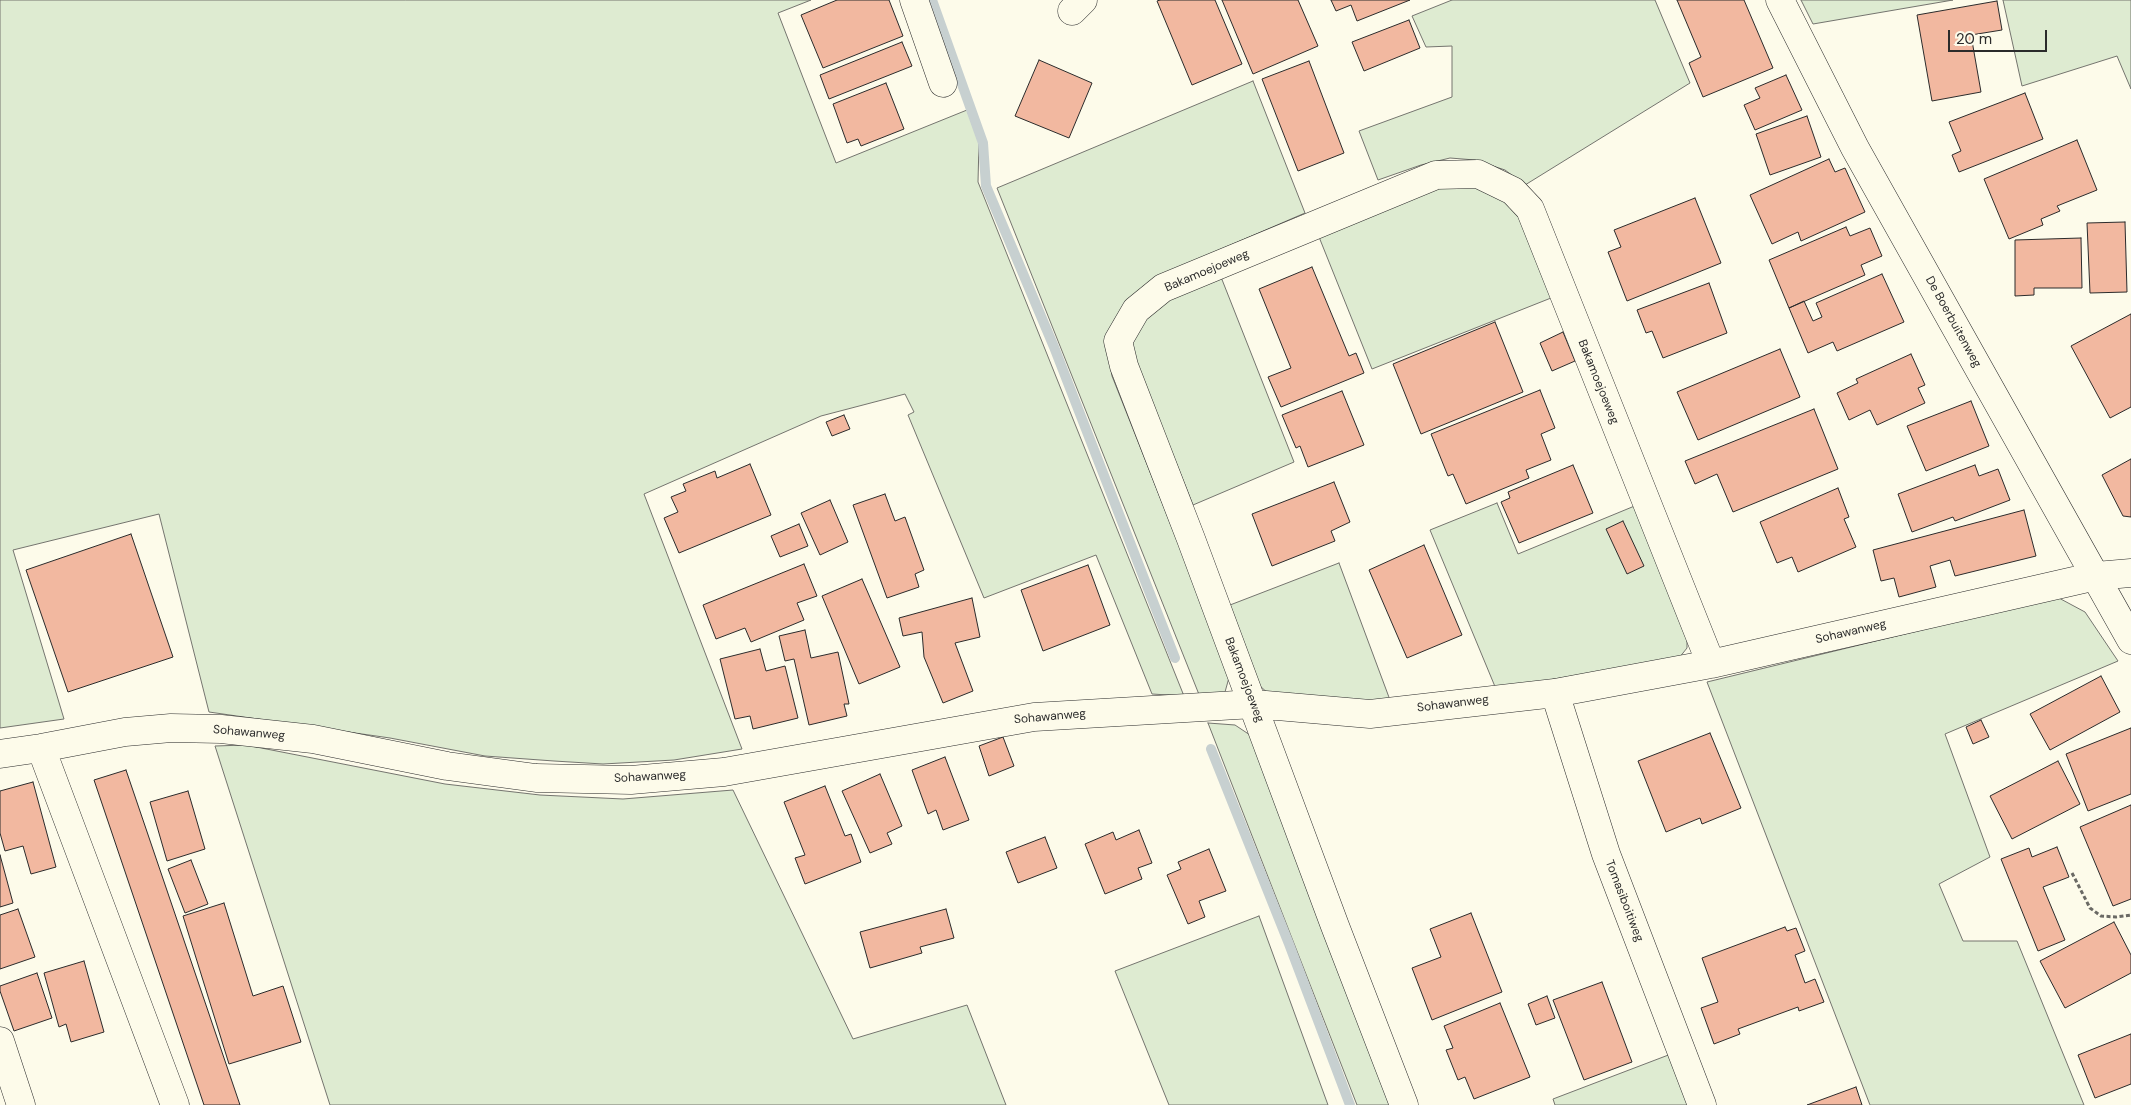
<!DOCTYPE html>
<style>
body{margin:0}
#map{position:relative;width:2131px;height:1105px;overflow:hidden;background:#fdfbea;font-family:"DM Sans",sans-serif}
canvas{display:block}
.scale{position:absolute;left:1948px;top:30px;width:99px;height:22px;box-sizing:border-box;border:2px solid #2b2b2b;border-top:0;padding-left:6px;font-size:15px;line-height:18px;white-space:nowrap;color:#2b2b2b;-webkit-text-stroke:4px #fdfbea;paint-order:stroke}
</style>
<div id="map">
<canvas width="2131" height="1105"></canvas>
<div class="scale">20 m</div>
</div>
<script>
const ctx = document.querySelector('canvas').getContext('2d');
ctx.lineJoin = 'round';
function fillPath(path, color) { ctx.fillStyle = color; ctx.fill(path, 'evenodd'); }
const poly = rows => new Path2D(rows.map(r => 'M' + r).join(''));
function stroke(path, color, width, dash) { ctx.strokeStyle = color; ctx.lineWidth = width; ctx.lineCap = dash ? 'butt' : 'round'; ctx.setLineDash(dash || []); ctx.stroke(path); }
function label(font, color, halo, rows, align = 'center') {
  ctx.font = font + ' "DM Sans",sans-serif'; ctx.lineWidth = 4; ctx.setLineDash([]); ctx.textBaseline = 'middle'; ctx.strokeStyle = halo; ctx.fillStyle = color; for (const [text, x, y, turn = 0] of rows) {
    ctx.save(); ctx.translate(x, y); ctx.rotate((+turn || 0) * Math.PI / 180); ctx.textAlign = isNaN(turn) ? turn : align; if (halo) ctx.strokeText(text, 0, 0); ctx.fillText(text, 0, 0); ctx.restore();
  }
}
const green = poly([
 [0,0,811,0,778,13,836,163,967,110,979,142,978,182,1184,696,1152,694,1096,555,984,598,908,415,914,412,905,394,821,416,644,494,742,749,674,760,603,764,554,761,485,756,390,738,209,712,159,514,13,550,64,719,0,728,0,0],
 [1452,0,1655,0,1690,83,1525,185,1505,170,1475,160,1450,158,1421,165,1378,180,1359,131,1452,97,1452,46,1426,47,1412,16,1452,0],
 [1801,0,1953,0,1813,24,1801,0],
 [2003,0,2131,0,2131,89,2117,56,2022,86,2003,0],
 [1253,81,1305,213,1175,269,1138,293,1114,320,1108,352,1112,376,1230,674,1225,692,1217,698,1200,697,997,188,1253,81],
 [1474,186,1495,195,1513,208,1524,226,1551,298,1372,369,1317,232,1421,190,1474,186],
 [1221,277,1294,462,1193,505,1135,360,1131,342,1147,310,1221,277],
 [1497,503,1518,554,1637,505,1687,637,1687,648,1679,658,1496,689,1430,530,1497,503],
 [1339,563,1390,700,1365,702,1270,695,1260,686,1230,605,1339,563],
 [2057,597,2085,612,2118,661,1945,734,1990,857,1939,884,1963,941,2017,941,2084,1105,1870,1105,1707,682,2057,597],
 [1208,723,1235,725,1250,735,1395,1105,1357,1105,1208,723],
 [246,745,445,784,540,795,623,799,733,790,853,1039,967,1005,1006,1105,330,1105,215,746,246,745],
 [1259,916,1328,1105,1169,1105,1115,971,1259,916],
 [1671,1054,1690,1105,1555,1105,1553,1099,1671,1054]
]);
fillPath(green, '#deebd1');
stroke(green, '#74746e', 1);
stroke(poly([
 [932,0,983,143,986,186,1054,347,1175,658],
 [1211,749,1289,944,1350,1105]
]), '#c7d0d0', 10);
const building = poly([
 [837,0,889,0,903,36,823,68,801,15,837,0],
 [1160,0,1215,0,1242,64,1192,85,1157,1,1160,0],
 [1222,0,1298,0,1318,46,1253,74,1222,0],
 [1331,0,1410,0,1357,21,1351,5,1336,11,1331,0],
 [1677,0,1744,0,1773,68,1703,97,1689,63,1701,57,1677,0],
 [1997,1,2002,30,1971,35,1981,92,1932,101,1917,15,1997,1],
 [1409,20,1420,48,1364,71,1352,42,1409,20],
 [902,42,912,66,829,99,820,75,902,42],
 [1039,60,1092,83,1069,138,1015,116,1039,60],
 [1309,61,1344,153,1298,171,1262,79,1309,61],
 [1786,75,1802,110,1755,130,1744,105,1760,98,1755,88,1786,75],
 [886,83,904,129,861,146,858,139,847,143,833,104,886,83],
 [2025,93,2043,139,1959,172,1952,155,1961,151,1949,122,2025,93],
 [1807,116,1821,157,1770,175,1756,134,1807,116],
 [2077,140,2097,190,2057,206,2060,211,2041,219,2043,225,2009,239,1984,179,2077,140],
 [1829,159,1835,172,1845,168,1865,212,1801,241,1798,232,1772,244,1750,195,1829,159],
 [1695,198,1721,263,1627,301,1608,252,1621,247,1614,230,1695,198],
 [2125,222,2127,292,2090,293,2087,223,2125,222],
 [1846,227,1850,236,1870,228,1882,256,1861,265,1865,275,1789,308,1769,260,1846,227],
 [2081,238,2082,288,2034,288,2034,295,2015,296,2015,240,2081,238],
 [1312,267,1349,356,1356,353,1364,373,1281,407,1268,377,1291,368,1259,289,1312,267],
 [1882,274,1904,322,1837,351,1833,342,1808,353,1789,308,1804,301,1813,321,1822,317,1816,303,1882,274],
 [1709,283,1727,333,1663,358,1652,331,1646,333,1637,310,1709,283],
 [2131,314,2131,407,2110,418,2071,346,2131,314],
 [1495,322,1523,392,1421,434,1393,364,1495,322],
 [1563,332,1575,361,1552,371,1540,343,1563,332],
 [1780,349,1800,397,1698,440,1677,392,1780,349],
 [1911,354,1925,385,1918,388,1925,403,1877,425,1870,410,1849,420,1837,393,1858,383,1856,379,1911,354],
 [1540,390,1555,428,1541,434,1551,460,1526,470,1529,478,1466,504,1453,474,1448,476,1431,434,1540,390],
 [1342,391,1364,445,1308,467,1300,446,1296,448,1282,415,1342,391],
 [1971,401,1989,446,1926,471,1907,426,1971,401],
 [1814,409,1838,469,1733,512,1717,474,1695,484,1685,461,1814,409],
 [844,415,850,429,832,436,826,422,844,415],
 [2131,459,2131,517,2123,516,2102,475,2131,459],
 [750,464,771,515,679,553,664,518,678,512,671,497,686,491,683,484,715,471,717,478,750,464],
 [1573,465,1593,513,1519,543,1501,502,1510,498,1508,492,1573,465],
 [1975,465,1979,476,1998,469,2010,500,1955,521,1953,517,1912,532,1898,494,1975,465],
 [1334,482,1350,522,1331,531,1335,541,1272,566,1252,514,1334,482],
 [1838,488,1849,517,1844,519,1856,547,1798,572,1792,557,1777,563,1760,522,1838,488],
 [885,494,895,521,905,517,924,570,915,574,919,587,887,598,853,505,885,494],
 [830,500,848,542,820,555,801,513,830,500],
 [2024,510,2036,556,1955,576,1950,560,1930,566,1936,587,1899,597,1894,578,1881,581,1873,550,2024,510],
 [1623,521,1644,566,1627,574,1606,529,1623,521],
 [799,524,808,546,780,557,771,536,799,524],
 [131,534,173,657,68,692,26,570,131,534],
 [1424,545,1462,635,1407,658,1369,570,1424,545],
 [804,564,817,596,797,603,804,620,751,642,745,628,716,639,703,605,804,564],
 [1088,565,1110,625,1043,651,1021,590,1088,565],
 [862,579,900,667,859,684,822,596,862,579],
 [972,598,980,637,955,643,973,691,943,703,924,657,922,632,903,636,899,618,972,598],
 [805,630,811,658,838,652,849,704,844,704,847,716,809,725,794,659,785,661,779,636,805,630],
 [760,649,766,671,785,666,798,718,753,729,750,716,735,719,720,659,760,649],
 [2101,676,2120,712,2050,750,2030,714,2101,676],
 [1981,720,1989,737,1973,744,1966,727,1981,720],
 [2131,728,2131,794,2088,811,2066,754,2131,728],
 [1710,733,1741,808,1702,824,1700,818,1666,832,1638,761,1710,733],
 [1003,737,1014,766,989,776,979,746,1003,737],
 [945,757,969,820,943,830,936,810,928,814,912,770,945,757],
 [2058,761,2080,804,2012,839,1990,796,2058,761],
 [126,770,240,1105,204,1105,94,780,126,770],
 [880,774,902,826,887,833,892,844,870,853,842,791,880,774],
 [33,782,56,867,31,874,23,846,5,851,0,833,0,791,33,782],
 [825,786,845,836,851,834,861,862,805,884,795,858,805,855,784,802,825,786],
 [188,791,205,849,167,861,150,802,188,791],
 [2131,805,2131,899,2113,906,2080,827,2131,805],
 [1139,830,1152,863,1138,868,1142,879,1105,894,1085,844,1113,832,1116,840,1139,830],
 [1045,837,1057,868,1018,883,1006,852,1045,837],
 [2057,847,2069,877,2043,887,2065,940,2038,951,2001,859,2029,848,2032,857,2057,847],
 [1209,849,1226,891,1199,901,1205,917,1188,924,1167,875,1181,869,1178,862,1209,849],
 [0,855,13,903,0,907,0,855],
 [191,860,208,904,185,913,168,869,191,860],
 [224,903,253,996,283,986,301,1042,229,1064,183,916,224,903],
 [18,909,35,957,0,969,0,915,18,909],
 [946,909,954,938,920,947,922,953,870,968,860,932,946,909],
 [1471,913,1502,992,1432,1020,1412,968,1441,957,1430,929,1471,913],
 [2114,922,2131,955,2131,973,2065,1008,2040,961,2114,922],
 [1785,927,1787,931,1796,928,1805,951,1795,955,1805,983,1815,979,1824,1002,1799,1011,1798,1007,1738,1029,1740,1034,1714,1044,1701,1008,1718,1002,1702,958,1785,927],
 [84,961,104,1032,71,1042,66,1024,59,1027,44,973,84,961],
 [37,973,52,1018,14,1031,0,991,0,986,37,973],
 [1602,982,1632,1062,1584,1080,1553,1000,1602,982],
 [1547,996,1555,1018,1536,1025,1528,1004,1547,996],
 [1500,1003,1530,1077,1474,1099,1465,1077,1458,1080,1446,1050,1453,1048,1444,1026,1500,1003],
 [2131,1034,2131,1084,2095,1098,2078,1055,2131,1034],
 [1856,1087,1862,1105,1807,1105,1856,1087]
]);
fillPath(building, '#f2b8a0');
stroke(building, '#2b2b2b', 1);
const minor = poly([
 [914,0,943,83],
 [1780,0,1855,148,2131,640],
 [1072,11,1083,0],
 [1555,693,1606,854,1702,1105],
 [41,748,175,1105],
 [0,754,41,748,125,732,171,728,221,729,313,739,447,766,536,778,631,780,724,772,1034,717,1254,704,1370,714,1555,693,1711,664,2096,576,2131,573],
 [0,1041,21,1105],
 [1404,1105,1335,926,1191,539,1124,366,1118,341,1136,310,1163,288,1436,175,1478,174,1513,191,1530,209,1711,664]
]);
stroke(minor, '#2b2b2b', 29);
stroke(poly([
 [2072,873,2090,908,2101,916,2116,917,2131,915]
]), '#6a6964', 3, [4, 2.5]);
stroke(minor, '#fdfbea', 28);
label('12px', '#2b2b2b', '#fdfbea', [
 ["Bakamoejoeweg",1207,271,-23],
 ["De Boerbuitenweg",1953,322,61],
 ["Bakamoejoeweg",1598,382,68],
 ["Sohawanweg",1851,632,-13],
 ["Bakamoejoeweg",1244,680,69],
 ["Sohawanweg",1453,704,-7],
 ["Sohawanweg",1050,717,-5],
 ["Sohawanweg",249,733,5],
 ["Sohawanweg",650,777,-3],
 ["Tomasiboitiweg",1624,901,69]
]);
</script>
